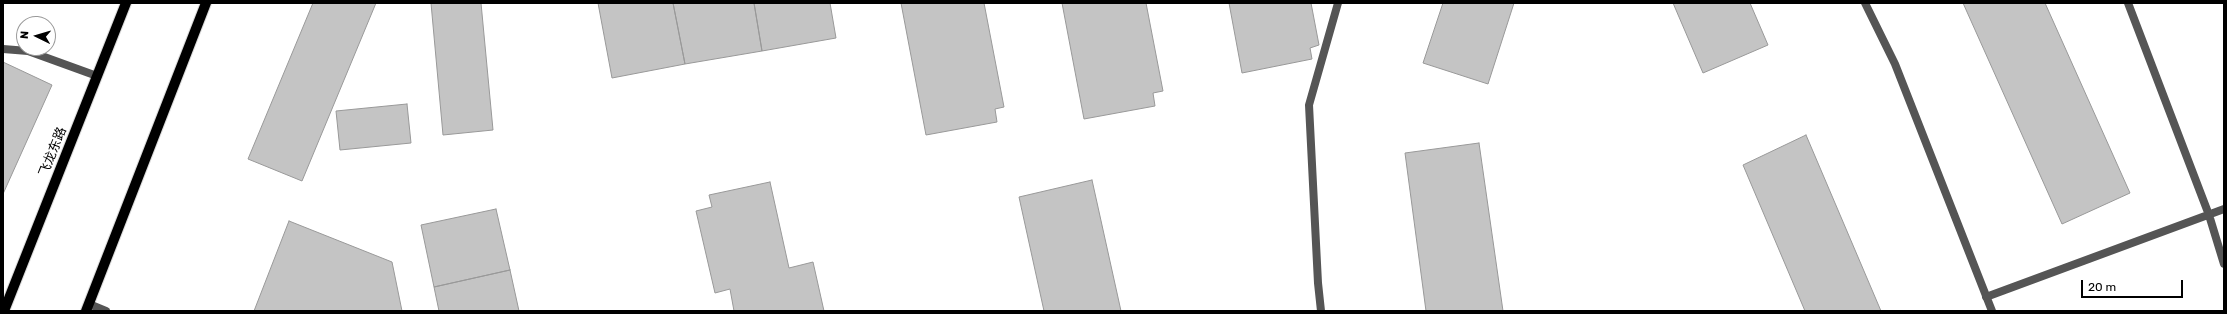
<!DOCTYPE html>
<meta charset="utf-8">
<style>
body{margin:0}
#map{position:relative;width:2227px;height:314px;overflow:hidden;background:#fff;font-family:Rubik,sans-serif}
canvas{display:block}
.frame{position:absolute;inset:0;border:4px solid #000;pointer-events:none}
.north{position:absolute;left:16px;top:16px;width:40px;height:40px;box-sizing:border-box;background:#fff;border:1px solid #999;border-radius:50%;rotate:275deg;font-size:11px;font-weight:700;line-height:16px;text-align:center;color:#000}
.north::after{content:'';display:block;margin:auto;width:14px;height:18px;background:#000;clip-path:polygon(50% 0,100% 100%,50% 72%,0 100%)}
.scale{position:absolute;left:2081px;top:280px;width:102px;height:18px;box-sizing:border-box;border:2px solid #000;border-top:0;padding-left:5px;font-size:12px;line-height:14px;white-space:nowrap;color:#000;-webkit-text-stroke:3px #fff;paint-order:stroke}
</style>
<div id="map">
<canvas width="2227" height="314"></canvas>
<div class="frame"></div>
<div class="north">N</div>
<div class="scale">20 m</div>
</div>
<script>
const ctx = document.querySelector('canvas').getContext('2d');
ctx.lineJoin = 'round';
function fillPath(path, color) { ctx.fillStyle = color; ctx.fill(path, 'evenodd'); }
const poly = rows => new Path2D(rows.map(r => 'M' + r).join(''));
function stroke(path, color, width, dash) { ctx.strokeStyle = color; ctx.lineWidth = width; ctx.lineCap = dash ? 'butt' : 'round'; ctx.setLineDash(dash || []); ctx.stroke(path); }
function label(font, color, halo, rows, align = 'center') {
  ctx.font = font + ' Rubik,"Noto Sans SC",sans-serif'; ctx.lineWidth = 3; ctx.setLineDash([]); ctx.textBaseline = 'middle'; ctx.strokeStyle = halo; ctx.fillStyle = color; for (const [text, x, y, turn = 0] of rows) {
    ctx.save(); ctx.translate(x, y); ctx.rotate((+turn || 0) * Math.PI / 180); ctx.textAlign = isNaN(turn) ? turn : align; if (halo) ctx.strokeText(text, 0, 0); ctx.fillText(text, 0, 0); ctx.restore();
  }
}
const building = poly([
 [313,3,376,3,302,181,248,159,313,3],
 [431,3,481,3,493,130,443,135,431,3],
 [598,3,673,3,685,64,612,78,598,3],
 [673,3,754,3,762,51,685,64,673,3],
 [754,3,830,3,836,38,762,51,754,3],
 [901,3,984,3,1004,107,995,109,997,122,926,135,901,3],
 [1062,3,1146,3,1163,91,1153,93,1155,106,1084,119,1062,3],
 [1229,3,1311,3,1319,45,1310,48,1312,59,1242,73,1229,3],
 [1443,3,1514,3,1488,84,1423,63,1443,3],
 [1673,3,1750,3,1768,45,1703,73,1673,3],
 [1963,3,2045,3,2130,193,2062,224,1963,3],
 [3,62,52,85,3,194,3,62],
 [407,104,411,143,340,150,336,111,407,104],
 [1806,135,1881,311,1805,311,1743,165,1806,135],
 [1479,143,1503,311,1426,311,1405,153,1479,143],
 [1092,180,1121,311,1044,311,1019,197,1092,180],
 [770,182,789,268,813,262,824,311,734,311,730,289,715,293,696,211,712,207,709,195,770,182],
 [496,209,510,270,434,287,421,225,496,209],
 [289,221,392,262,402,311,254,311,289,221],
 [510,270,519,311,439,311,434,287,510,270]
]);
fillPath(building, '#c4c4c4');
stroke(building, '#999', 1);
const primary = poly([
 [4,311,126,3],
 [86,311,206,3]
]);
stroke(primary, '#dbdbdb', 12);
stroke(poly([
 [1865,3,1895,64,1992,311],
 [2128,3,2209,215,2224,264],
 [3,49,28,51,97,76],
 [1986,297,2224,209],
 [1321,311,1318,283,1309,105,1338,3]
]), '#555', 8);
stroke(poly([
 [89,304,106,311]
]), '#555', 8);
stroke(primary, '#000', 10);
label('13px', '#000', '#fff', [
 ["飞龙东路",53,152,-68]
]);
</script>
